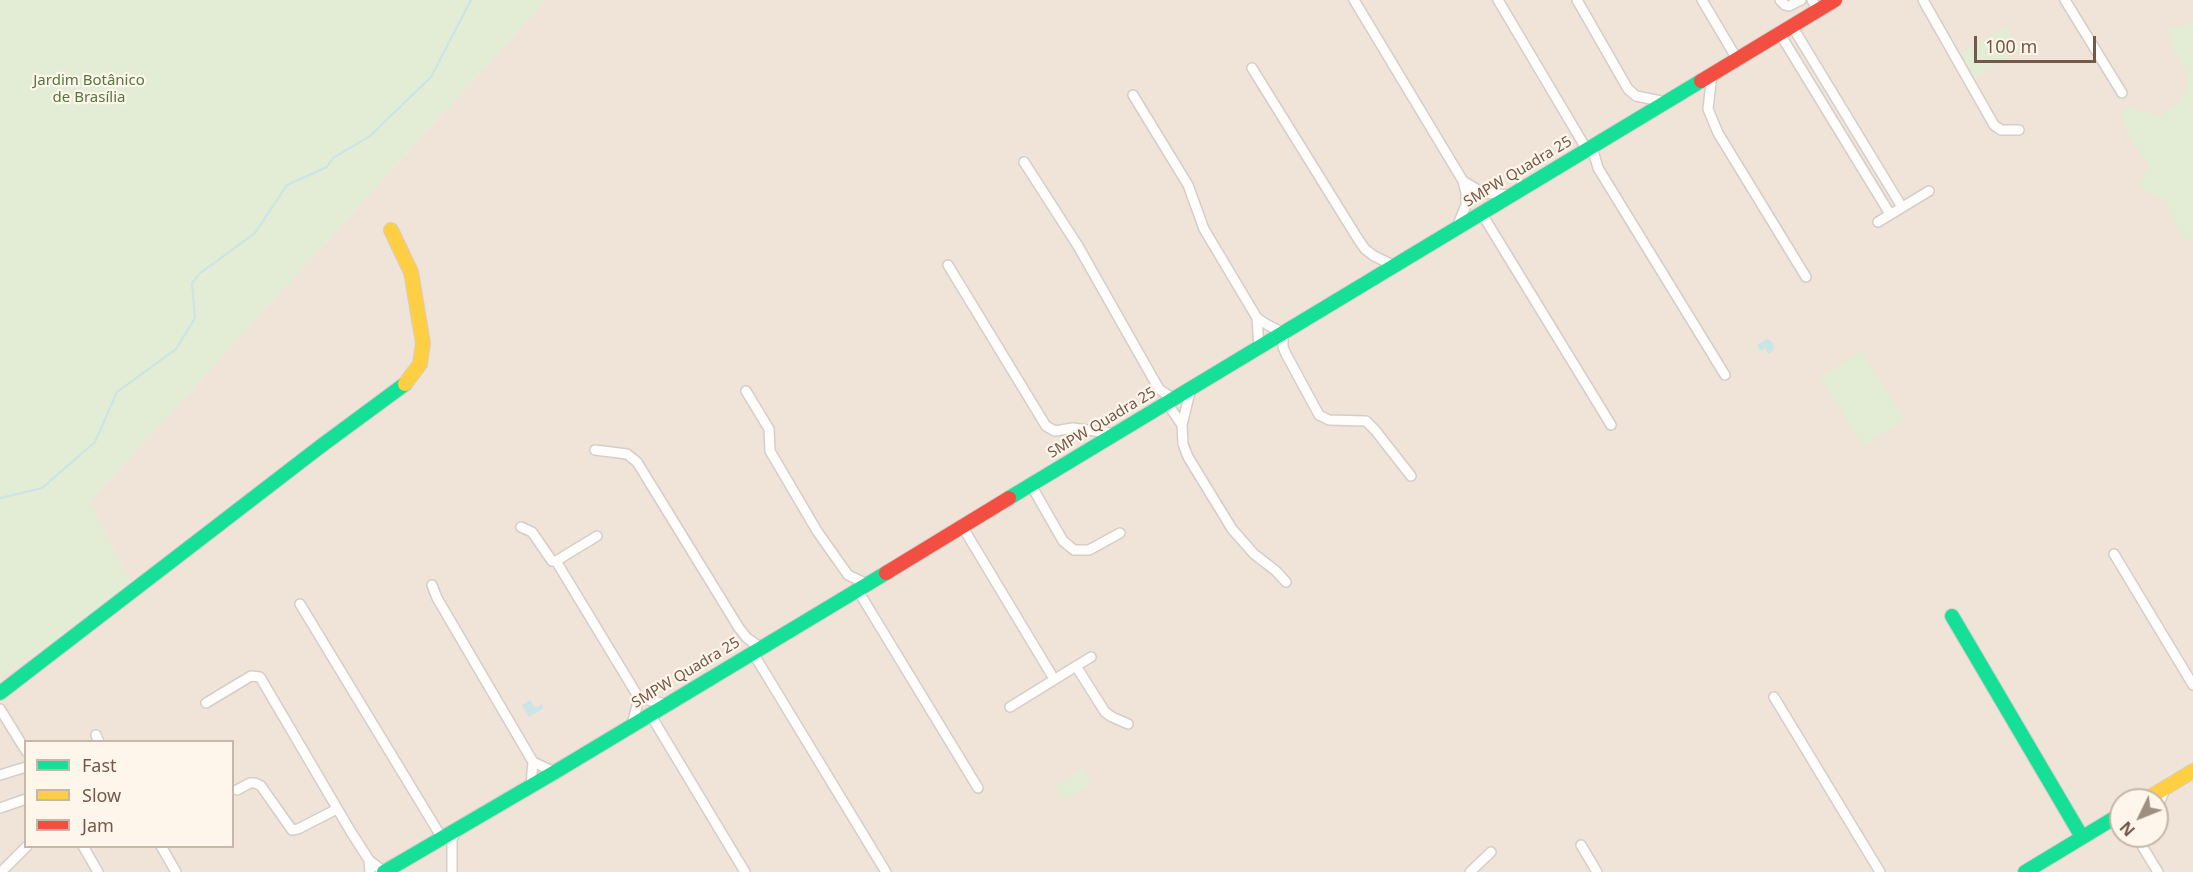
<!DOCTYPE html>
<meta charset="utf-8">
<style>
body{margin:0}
#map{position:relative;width:2193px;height:872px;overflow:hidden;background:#f6f1e9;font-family:"Noto Sans",sans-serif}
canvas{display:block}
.legend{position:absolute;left:24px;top:740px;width:210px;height:108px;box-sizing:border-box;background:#fef6ea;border:2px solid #c6b7aa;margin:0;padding:8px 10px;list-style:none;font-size:18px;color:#73594b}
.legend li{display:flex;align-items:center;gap:12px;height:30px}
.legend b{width:30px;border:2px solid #c6b7aa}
.north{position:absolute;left:2109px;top:788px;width:60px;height:60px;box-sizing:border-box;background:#fef6ea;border:2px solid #c6b7aa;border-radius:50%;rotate:227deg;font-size:16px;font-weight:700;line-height:24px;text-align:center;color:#73594b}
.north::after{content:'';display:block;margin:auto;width:21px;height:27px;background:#a18e82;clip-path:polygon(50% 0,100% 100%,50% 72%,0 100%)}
.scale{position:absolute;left:1974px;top:36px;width:122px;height:27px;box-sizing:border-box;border:3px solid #73594b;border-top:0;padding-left:8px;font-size:18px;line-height:21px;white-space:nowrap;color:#73594b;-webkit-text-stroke:4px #fef6ea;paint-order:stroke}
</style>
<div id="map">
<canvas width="2193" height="872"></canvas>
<ul class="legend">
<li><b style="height:8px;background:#16e098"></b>Fast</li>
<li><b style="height:8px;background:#ffcf43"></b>Slow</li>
<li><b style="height:8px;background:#f24e42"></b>Jam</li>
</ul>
<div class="north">N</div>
<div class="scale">100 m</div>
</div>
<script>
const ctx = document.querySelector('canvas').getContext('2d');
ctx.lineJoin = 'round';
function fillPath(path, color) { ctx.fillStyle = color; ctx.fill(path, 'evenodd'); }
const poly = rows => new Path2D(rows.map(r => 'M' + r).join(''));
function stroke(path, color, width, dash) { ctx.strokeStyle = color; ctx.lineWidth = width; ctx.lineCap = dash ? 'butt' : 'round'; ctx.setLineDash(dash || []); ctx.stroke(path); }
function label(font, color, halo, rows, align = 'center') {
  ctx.font = font + ' "Noto Sans",sans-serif'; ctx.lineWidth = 4.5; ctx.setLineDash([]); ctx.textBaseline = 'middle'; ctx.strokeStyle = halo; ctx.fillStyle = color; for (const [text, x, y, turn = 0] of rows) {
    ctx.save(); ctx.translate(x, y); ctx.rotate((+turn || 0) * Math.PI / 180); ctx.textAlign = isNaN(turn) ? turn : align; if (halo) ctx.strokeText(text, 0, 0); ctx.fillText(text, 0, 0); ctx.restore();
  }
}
fillPath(poly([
 [546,0,2193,0,2193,872,0,872,0,678,132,586,90,502],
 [26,742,232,742,232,846,26,846],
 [2121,800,2157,800,2157,836,2121,836]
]), '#efe4d7');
fillPath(poly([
 [0,0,546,0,90,502,132,586,0,678],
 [2193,23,2193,240,2181,237,2164,200,2138,187,2149,165,2131,141,2121,114,2129,106,2144,112,2161,115,2179,103,2187,89,2186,70,2175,52,2168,29],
 [2006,26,2021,50,1975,78,1960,54],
 [1862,351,1905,420,1863,446,1820,377],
 [1083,768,1092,783,1064,801,1055,786]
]), '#e3ecd4');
fillPath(poly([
 [1767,339,1771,341,1774,346,1773,351,1768,354,1765,348,1761,351,1757,345],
 [530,700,535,708,542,704,544,708,529,717,522,705]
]), '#cbe4e6');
stroke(poly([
 [0,498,42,488,95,442,117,392,176,349,195,318,192,283,199,274,255,233,287,185,327,167,333,158,370,136,431,77,471,0]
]), '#cbe4e6', 2);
const street = poly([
 [1354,0,1463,181,1466,193,1466,205,1457,227],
 [1498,0,1587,150],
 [1577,0,1628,89,1636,96,1666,102],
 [1702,0,1737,59],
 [1780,0,1785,5,1789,6,1801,0],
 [1812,0,1818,10],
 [1923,0,1994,125,2001,130,2019,130],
 [2065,0,2122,93],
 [1792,26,1902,207],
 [1780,34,1890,214],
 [1252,68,1358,239,1365,249,1374,256,1395,266],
 [1712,74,1708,109,1718,133,1806,277],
 [1133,95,1188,185,1204,229,1257,318,1259,348],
 [1592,147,1598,168,1725,375],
 [1024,162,1078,246,1159,389,1173,399],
 [1463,181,1483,193,1511,195],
 [1482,214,1611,425],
 [1878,222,1929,191],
 [948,265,1046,426,1055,431,1073,428,1116,434],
 [1257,318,1266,324,1283,333,1283,347,1286,354,1319,415,1329,420,1366,421,1375,430,1411,476],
 [1191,388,1182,425,1183,444,1188,457,1232,529,1254,554,1276,571,1286,582],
 [746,391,769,429,770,451,817,531,848,575,867,584],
 [1167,403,1182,425],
 [595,450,627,454,637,462,739,628,747,638,761,648],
 [1031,485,1063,541,1074,550,1089,550,1120,533],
 [962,526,1054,679],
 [521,527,532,532,552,561,556,561,597,536],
 [2114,554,2193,685],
 [556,561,639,698,666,704],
 [432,585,437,598,533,762,531,784],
 [857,589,978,788],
 [300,604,442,838],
 [753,653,886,872],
 [1076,666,1105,712,1112,717,1128,724],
 [1774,697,1880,872],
 [206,703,251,676,260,677,351,832,369,860,384,872],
 [1010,707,1091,657],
 [0,709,26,751],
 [650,714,745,872],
 [632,725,639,698],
 [96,735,99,742],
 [533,762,555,772],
 [0,775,26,767],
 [237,790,250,783,255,783,261,786,292,830,298,829,337,809],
 [0,808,26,799],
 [2157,809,2165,789],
 [2136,836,2158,872],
 [1581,845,1597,872],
 [83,846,98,872],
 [161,846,176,872],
 [369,860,370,872],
 [1,872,27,846],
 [452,872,452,839,457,830],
 [1470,872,1491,852]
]);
const fast = poly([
 [1009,498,1701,81],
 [1952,616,2082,837],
 [0,693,321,446,405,384],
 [384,872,555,772,886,573],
 [2025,872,2121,814]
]);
const slow = poly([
 [391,230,411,272,423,343,420,364,405,384],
 [2145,800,2193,771]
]);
const jam = poly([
 [1701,81,1835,0],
 [886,573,1009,498]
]);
stroke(street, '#d5cec8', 12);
stroke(fast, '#d5cdc6', 16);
stroke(slow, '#d5cdc6', 16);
stroke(jam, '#d5cdc6', 16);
stroke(street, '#fefdfc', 9);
stroke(fast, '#16e098', 14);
stroke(slow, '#ffcf43', 14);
stroke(jam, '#f24e42', 14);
label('15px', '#547843', '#fef6ea', [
 ["Jardim Botânico",89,81],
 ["de Brasília",89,98]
]);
label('15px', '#73594b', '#fef6ea', [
 ["SMPW Quadra 25",1518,172,-31],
 ["SMPW Quadra 25",1102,423,-31],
 ["SMPW Quadra 25",686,673,-31]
]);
</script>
